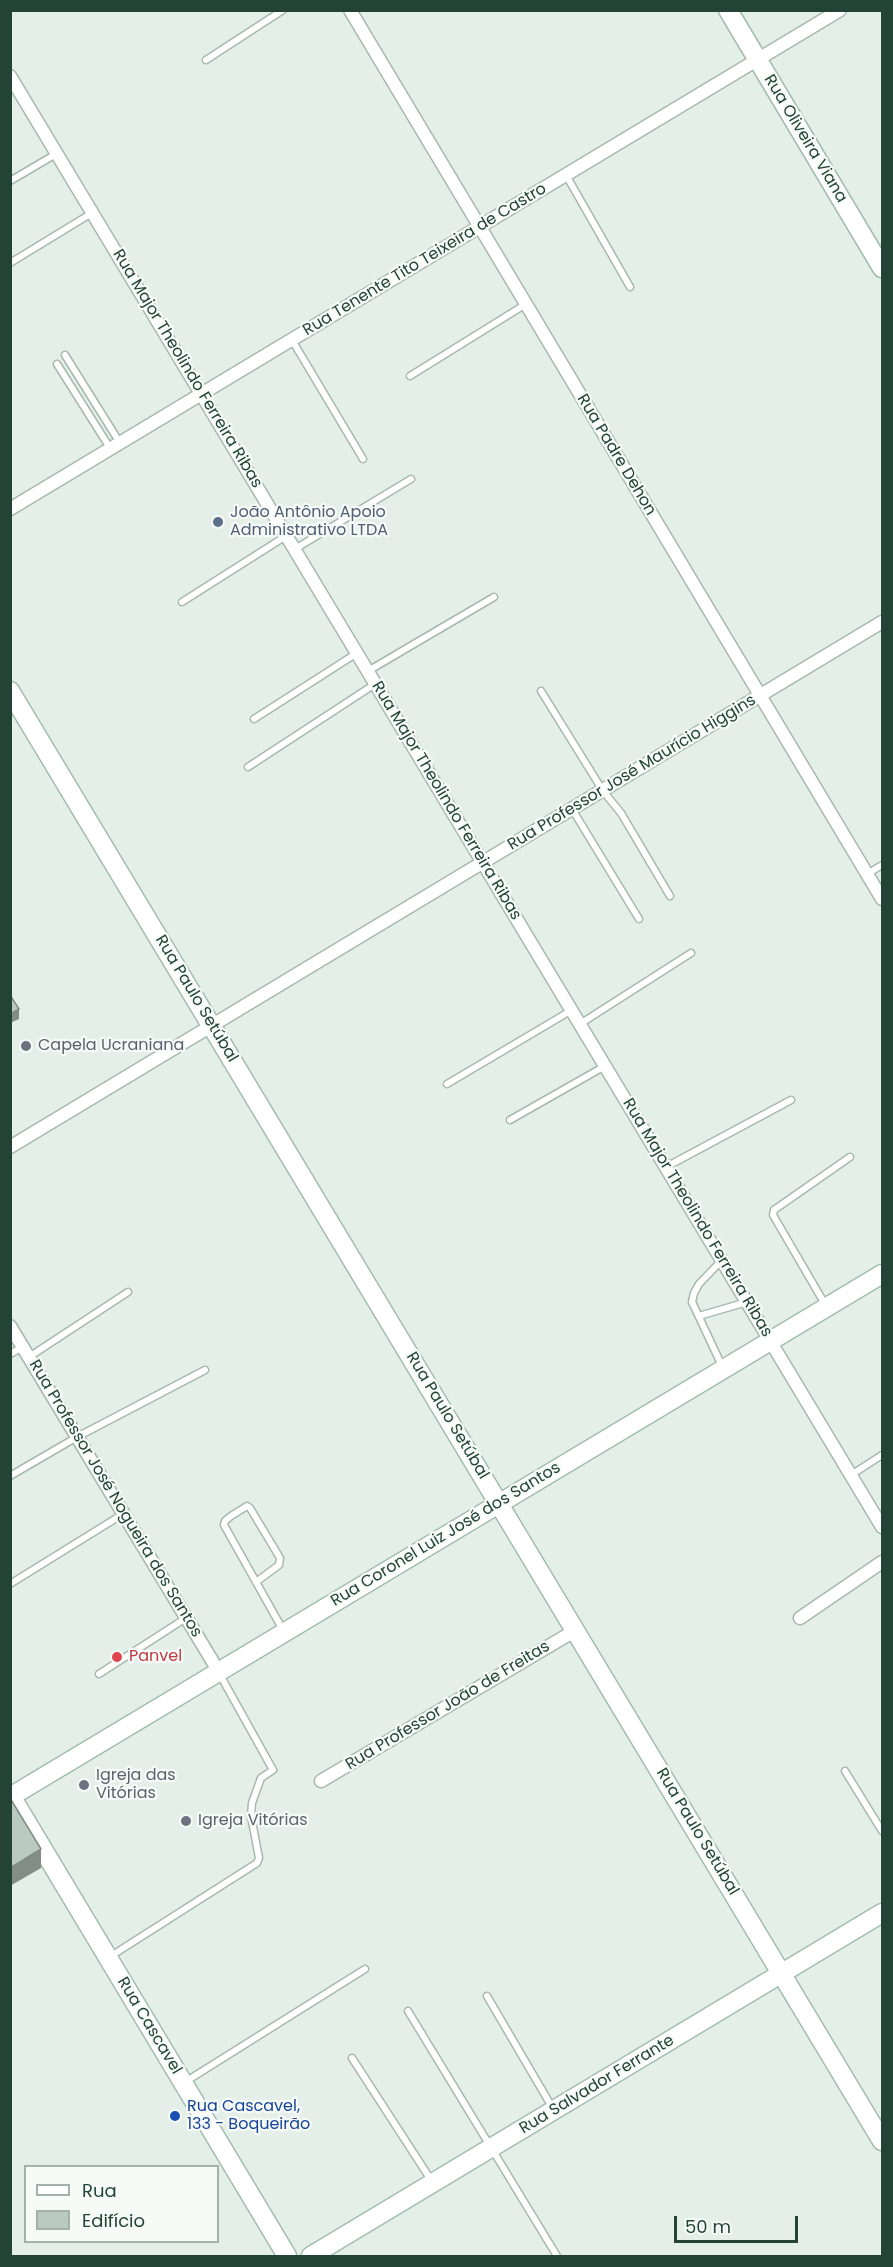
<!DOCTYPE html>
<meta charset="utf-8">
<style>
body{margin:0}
#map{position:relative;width:893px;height:2267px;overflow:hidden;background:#e5efea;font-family:Poppins,sans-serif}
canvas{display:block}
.frame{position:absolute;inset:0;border:12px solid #234337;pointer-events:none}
.legend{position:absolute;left:24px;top:2165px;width:195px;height:78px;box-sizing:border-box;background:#f7fbf8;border:2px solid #a2b1ab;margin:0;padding:8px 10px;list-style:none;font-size:18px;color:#234337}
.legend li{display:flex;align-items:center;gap:12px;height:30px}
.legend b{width:30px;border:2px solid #a2b1ab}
.scale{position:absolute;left:674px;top:2216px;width:124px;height:27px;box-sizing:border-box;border:3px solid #234337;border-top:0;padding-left:8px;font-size:18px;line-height:21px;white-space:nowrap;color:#234337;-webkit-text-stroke:4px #f7fbf8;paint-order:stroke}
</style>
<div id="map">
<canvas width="893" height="2267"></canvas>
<div class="frame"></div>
<ul class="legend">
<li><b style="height:8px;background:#fff"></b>Rua</li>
<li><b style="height:16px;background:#bacac3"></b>Edifício</li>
</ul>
<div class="scale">50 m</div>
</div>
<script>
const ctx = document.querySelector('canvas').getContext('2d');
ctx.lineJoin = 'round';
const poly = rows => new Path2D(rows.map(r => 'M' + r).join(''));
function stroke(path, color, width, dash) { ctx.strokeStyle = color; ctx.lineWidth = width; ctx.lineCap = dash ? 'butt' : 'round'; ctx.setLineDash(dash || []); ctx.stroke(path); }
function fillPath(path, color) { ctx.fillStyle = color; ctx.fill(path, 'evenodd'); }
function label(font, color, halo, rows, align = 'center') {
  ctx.font = font + ' Poppins,sans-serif'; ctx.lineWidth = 4.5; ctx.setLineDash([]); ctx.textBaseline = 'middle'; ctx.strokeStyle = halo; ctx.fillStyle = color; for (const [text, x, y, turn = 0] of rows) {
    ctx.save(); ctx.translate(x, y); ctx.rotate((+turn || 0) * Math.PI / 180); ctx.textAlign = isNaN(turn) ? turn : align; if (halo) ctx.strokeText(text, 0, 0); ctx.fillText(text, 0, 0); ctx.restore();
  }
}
const service = poly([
 [206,60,283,10],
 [566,175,630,287],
 [10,181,56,154],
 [10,263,92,213],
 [292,340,363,459],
 [65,355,120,443],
 [57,364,110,448],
 [410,376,526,304],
 [295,549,411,479],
 [182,602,286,536],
 [368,671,494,597],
 [541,691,603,791,621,813,670,896],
 [254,719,357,653],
 [248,767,375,684],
 [572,809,639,919],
 [867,874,882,865],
 [580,1024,691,953],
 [447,1084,572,1010],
 [510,1120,605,1066],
 [666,1167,791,1100],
 [722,1260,699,1284,694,1293,692,1302,722,1366],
 [826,1306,773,1215,774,1210,850,1157],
 [699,1316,747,1302],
 [10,1354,23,1347],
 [29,1357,128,1292],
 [851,1475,882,1455],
 [10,1476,77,1437,205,1370],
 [256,1582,279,1565,280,1558,250,1508,247,1506,231,1516,225,1521,224,1525,283,1630],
 [10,1584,123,1514],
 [99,1674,186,1618],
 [845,1771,882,1831],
 [111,1956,257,1863,259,1858,251,1816,252,1803,261,1778,273,1770,219,1673],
 [487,1996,552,2107],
 [408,2011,557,2256],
 [352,2058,431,2180],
 [185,2082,365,1969]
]);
const minor = poly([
 [350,10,882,899],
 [10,76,882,1527],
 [10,509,840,10],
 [10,1147,882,622],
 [10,1326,219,1672],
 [800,1618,882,1562],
 [321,1781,576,1630]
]);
const secondary = poly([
 [728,10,882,268],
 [10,691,882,2141],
 [11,1796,287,2256],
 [10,1797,882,1274],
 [311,2256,882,1913]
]);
stroke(service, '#a7b8b1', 9);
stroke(minor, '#a7b8b1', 15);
stroke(secondary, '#a3bcb1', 21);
stroke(service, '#fff', 6);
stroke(minor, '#fff', 12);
stroke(secondary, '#fff', 18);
fillPath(poly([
 [19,1009,19,1019,10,1023,10,1014],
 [41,1849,41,1868,10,1886,10,1868]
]), '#828d88');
const building = poly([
 [10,995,19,1009,10,1014,10,995],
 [10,1798,41,1849,10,1868,10,1798]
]);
fillPath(building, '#bacac3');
stroke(building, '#828d88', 1.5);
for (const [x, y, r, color] of [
 [218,522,6,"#5c6f8a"],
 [26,1046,6,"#6b7280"],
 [117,1657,6,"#e0444e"],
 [84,1785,6,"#6b7280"],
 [186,1821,6,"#6b7280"],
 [175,2116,6,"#1a4fb4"]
]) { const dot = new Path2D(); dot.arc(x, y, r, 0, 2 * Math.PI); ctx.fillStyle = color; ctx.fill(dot); stroke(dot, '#f7fbf8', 2); }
label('16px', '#234337', '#f7fbf8', [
 ["Rua Oliveira Viana",805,139,59],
 ["Rua Tenente Tito Teixeira de Castro",425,260,-31],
 ["Rua Major Theolindo Ferreira Ribas",187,369,59],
 ["Rua Padre Dehon",616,455,59],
 ["Rua Professor José Maurício Higgins",632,773,-31],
 ["Rua Major Theolindo Ferreira Ribas",446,801,59],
 ["Rua Paulo Setúbal",196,999,59],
 ["Rua Major Theolindo Ferreira Ribas",697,1218,59],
 ["Rua Paulo Setúbal",447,1416,59],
 ["Rua Professor José Nogueira dos Santos",115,1499,59],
 ["Rua Coronel Luiz José dos Santos",446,1535,-31],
 ["Rua Professor João de Freitas",448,1706,-31],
 ["Rua Paulo Setúbal",697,1832,59],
 ["Rua Cascavel",149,2026,59],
 ["Rua Salvador Ferrante",597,2085,-31]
]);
label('16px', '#4e5e75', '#f7fbf8', [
 ["João Antônio Apoio",230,513],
 ["Administrativo LTDA",230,531]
], 'left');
label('16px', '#5b616d', '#f7fbf8', [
 ["Capela Ucraniana",38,1046],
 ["Igreja das",96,1776],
 ["Vitórias",96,1794],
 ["Igreja Vitórias",198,1821]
], 'left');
label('16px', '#be3a42', '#f7fbf8', [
 ["Panvel",129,1657]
], 'left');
label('16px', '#164399', '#f7fbf8', [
 ["Rua Cascavel,",187,2107],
 ["133 - Boqueirão",187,2125]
], 'left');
</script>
